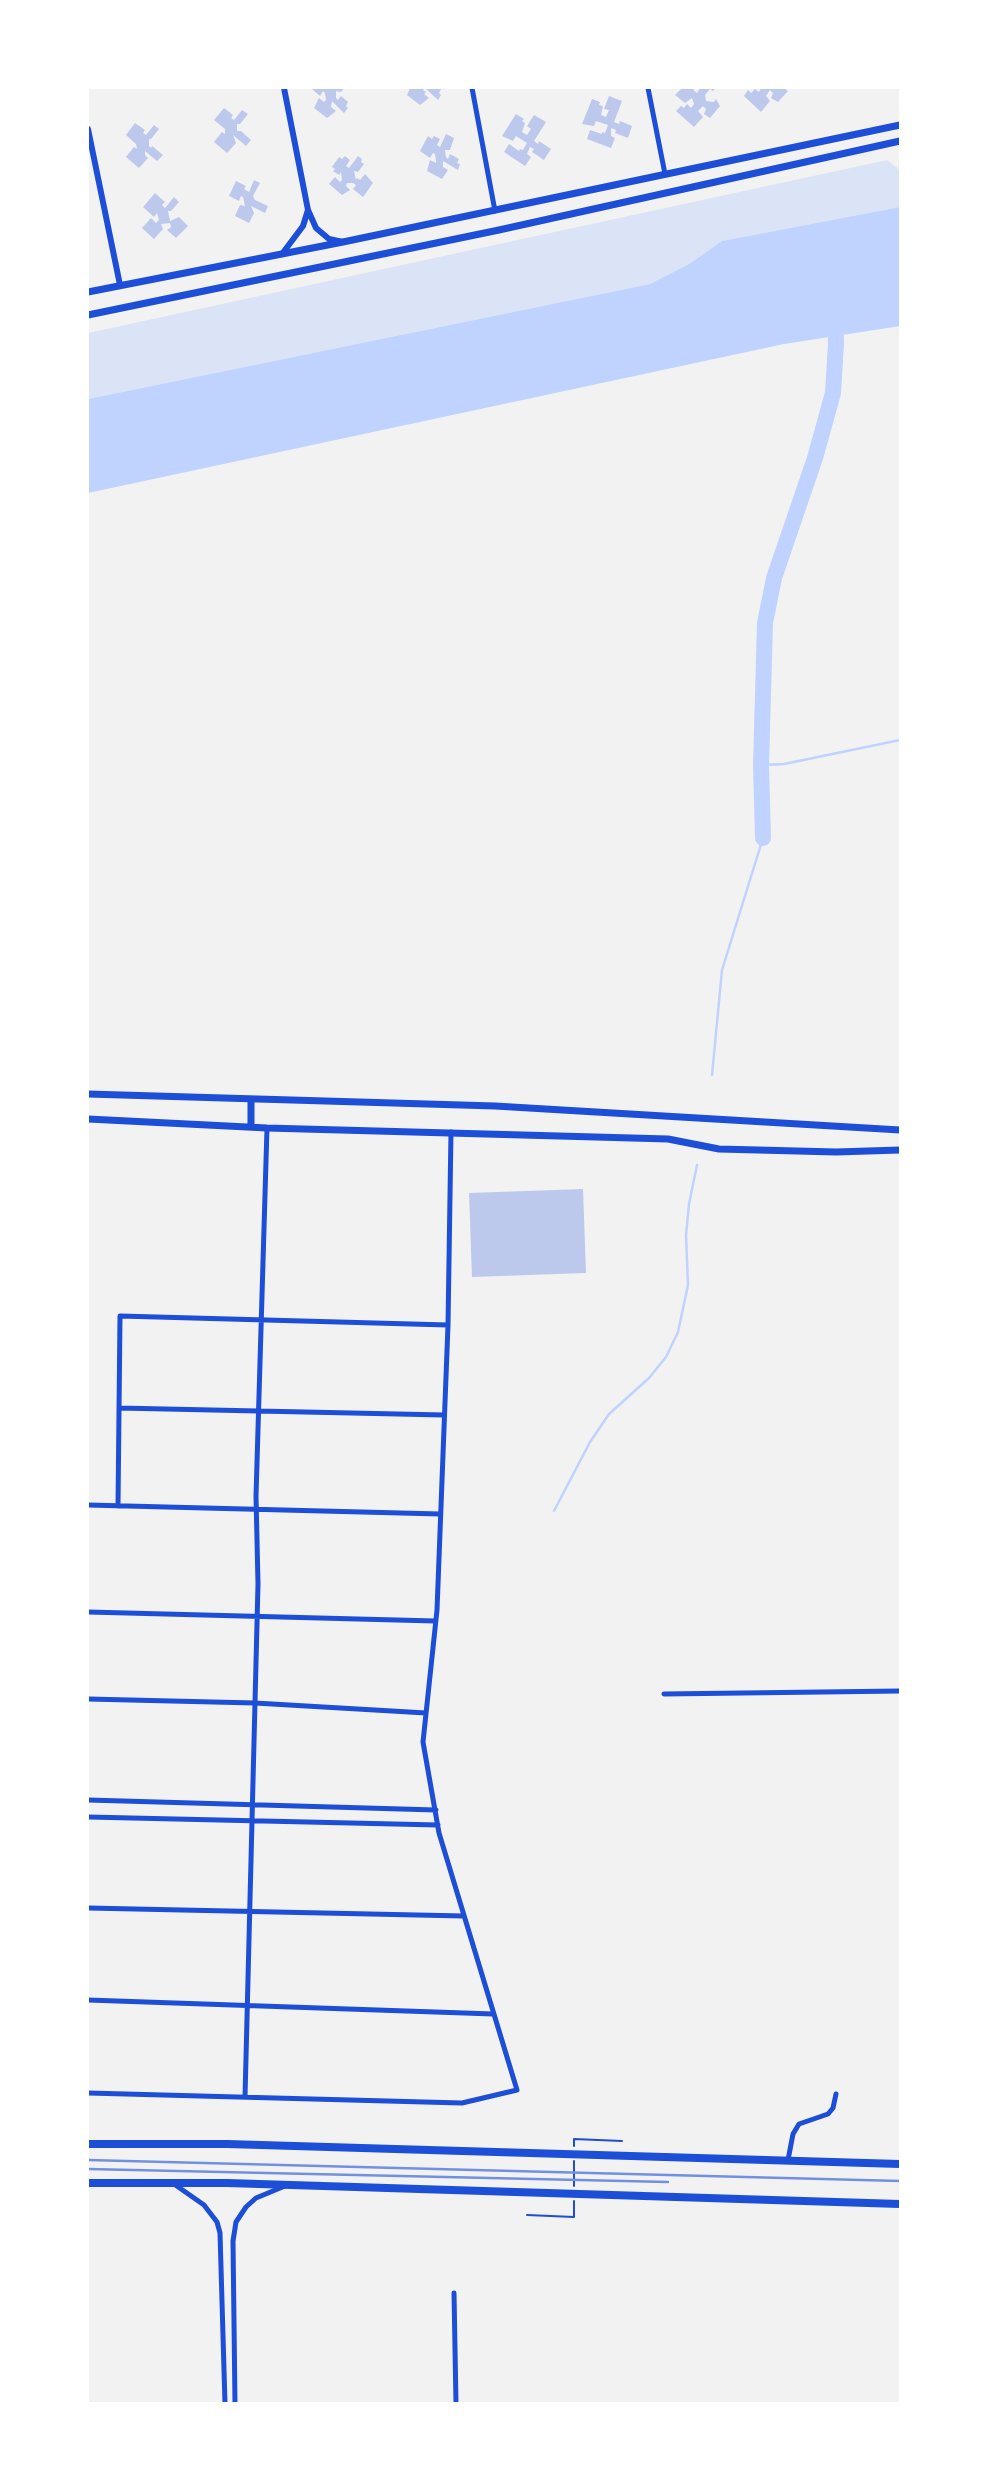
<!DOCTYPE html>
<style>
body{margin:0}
#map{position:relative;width:988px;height:2491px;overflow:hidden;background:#f2f2f2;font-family:"Roboto Condensed",sans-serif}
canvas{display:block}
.frame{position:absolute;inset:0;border:89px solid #fff;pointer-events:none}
</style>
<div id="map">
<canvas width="988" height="2491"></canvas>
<div class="frame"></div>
</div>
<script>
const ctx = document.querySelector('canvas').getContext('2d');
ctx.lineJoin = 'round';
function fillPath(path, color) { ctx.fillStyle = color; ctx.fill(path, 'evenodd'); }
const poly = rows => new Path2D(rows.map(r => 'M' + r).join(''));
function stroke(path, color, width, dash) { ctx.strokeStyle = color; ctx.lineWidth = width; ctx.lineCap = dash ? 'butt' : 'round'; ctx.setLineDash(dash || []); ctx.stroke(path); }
fillPath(poly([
 [887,160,900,170,900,207,722,241,689,264,650,284,88,399,88,333]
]), '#dbe4f7');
fillPath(poly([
 [900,207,900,326,784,344,88,493,88,399,650,284,689,264,722,241]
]), '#bfd3fe');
stroke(poly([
 [761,765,784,764,900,740],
 [712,1075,722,970,763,838],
 [554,1511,590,1442,609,1414,649,1378,666,1357,678,1332,688,1285,686,1235,689,1204,697,1165]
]), '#bfd3fe', 2.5);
stroke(poly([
 [763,838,761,765,765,623,774,578,815,458,833,393,836,343,835,315]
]), '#bfd3fe', 16);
fillPath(poly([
 [313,88,344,88,341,92,336,91,336,98,338,100,341,96,348,102,346,106,348,108,344,113,332,101,331,107,336,111,327,118,314,108,319,98,324,102,326,100,325,93,323,91,320,96,312,89],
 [410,88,439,88,441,89,439,93,441,95,438,100,425,88,423,90,426,92,424,94,429,98,420,105,407,95],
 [682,88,696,88,693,90,697,93,700,88,716,88,713,91,710,89,705,95,706,101,714,102,716,99,720,106,710,118,704,114,706,109,703,106,698,111,703,117,694,127,676,111,681,106,684,108,687,104,691,108,694,104,692,98,685,103,675,95],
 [761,88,784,88,788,91,778,102,771,98,773,93,770,90,766,96,770,101,761,112,744,96,748,90,751,93,755,89,759,92],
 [609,96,622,101,614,122,619,124,620,121,632,126,628,138,615,133,616,130,611,128,611,136,615,138,611,148,587,139,590,130,602,134,602,132,605,133,608,125,596,121,594,126,582,124,592,99,600,102,599,105,603,106,601,115,606,117,609,110,604,109],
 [224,108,233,115,231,118,234,120,242,110,248,114,240,124,237,124,237,131,241,131,251,140,246,146,233,135,236,143,227,153,214,142,222,132,225,134,225,129,214,120],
 [516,114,524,119,522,121,525,123,522,132,527,135,531,129,527,126,534,115,546,122,534,141,538,144,539,141,551,149,544,160,532,152,534,149,530,147,527,154,531,157,525,166,504,152,509,144,519,151,520,149,523,150,527,143,516,136,513,141,502,136],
 [135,123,145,130,143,133,146,135,154,125,159,129,151,139,149,139,149,146,151,148,152,146,163,155,157,161,145,151,145,155,148,158,139,168,126,157,134,147,137,149,136,144,126,135],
 [446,134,454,138,450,150,445,150,446,157,448,159,450,154,459,159,457,163,460,164,458,170,443,161,443,167,448,170,442,179,427,171,430,160,436,163,436,161,435,154,433,153,430,158,420,151,428,136,432,139,434,136,440,139,437,145,440,147],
 [345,156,350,160,346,166,349,168,358,156,362,159,361,162,364,164,358,172,354,171,356,180,357,178,360,180,365,174,373,183,363,197,353,189,356,185,353,183,347,183,346,186,350,190,342,195,329,184,335,177,340,182,342,180,341,172,339,175,333,171,335,169,332,167,339,157,342,159],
 [254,180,260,183,253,196,255,200,268,206,265,213,251,206,254,213,249,223,235,216,240,205,245,206,243,197,241,196,239,201,229,196,236,181,246,186,244,189,249,192],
 [155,193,165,202,162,205,165,208,174,197,179,202,171,211,168,211,170,221,179,217,188,226,176,238,167,230,171,227,170,223,161,224,163,229,154,239,142,228,151,218,156,223,159,220,157,213,154,217,143,207],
 [583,1189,586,1273,472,1277,469,1193]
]), '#bdc9ec');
stroke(poly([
 [574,2146,574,2139,622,2141],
 [574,2161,574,2186],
 [527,2215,574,2217,574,2201]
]), '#1d4ed8', 2);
stroke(poly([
 [472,88,495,211],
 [648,88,665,174],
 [119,1408,444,1415],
 [88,1505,440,1514],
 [118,1506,120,1316,448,1325],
 [88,1612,435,1621],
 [664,1694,900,1691],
 [88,1699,255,1703,426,1713],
 [88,1800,436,1810],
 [88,1817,438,1825],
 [88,1908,464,1916],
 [88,2000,493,2014],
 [88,2093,462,2103,517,2090,439,1833,423,1742,437,1610,448,1325,451,1132],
 [245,2097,258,1584,256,1496,267,1128],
 [788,2160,793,2134,799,2124,828,2114,833,2108,836,2094],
 [174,2184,204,2205,217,2222,220,2233,225,2404],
 [454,2293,456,2404],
 [235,2404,233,2241,236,2222,246,2207,256,2198,285,2186]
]), '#1d4ed8', 5);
stroke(poly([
 [284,88,308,210,316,228,329,239,343,242],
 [88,129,120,285],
 [282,254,303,226,308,210]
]), '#1d4ed8', 6);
stroke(poly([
 [88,292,343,242,900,125],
 [88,315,499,230,900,141],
 [88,1094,495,1106,900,1130],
 [88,1119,267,1128,668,1139,719,1149,836,1152,900,1150],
 [251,1127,251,1099]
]), '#1d4ed8', 7);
stroke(poly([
 [88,2144,227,2144,900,2164],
 [88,2183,227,2183,900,2204]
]), '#1d4ed8', 8);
stroke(poly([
 [88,2160,900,2181],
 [88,2169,668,2182]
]), '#7290e2', 2.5);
</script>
